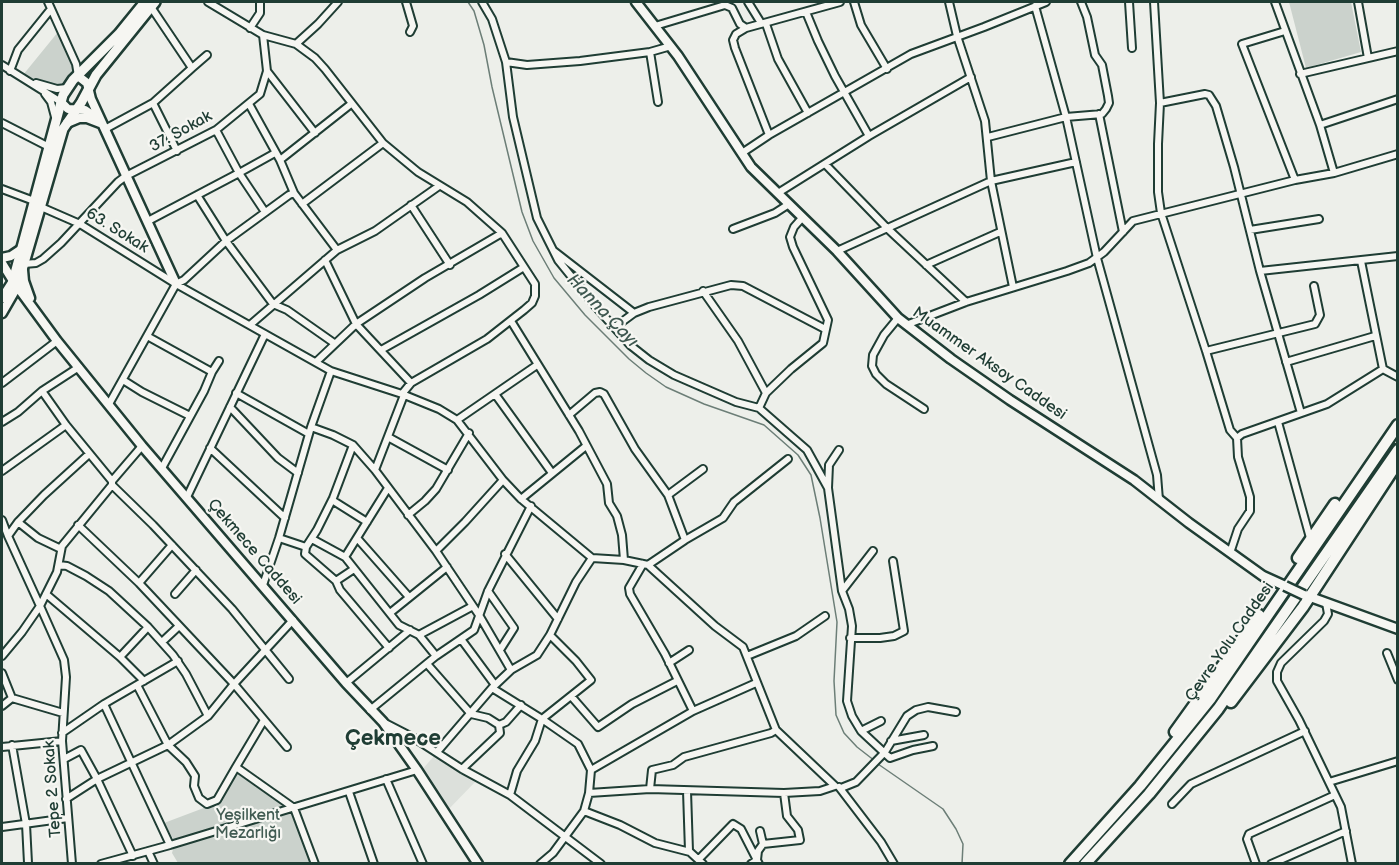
<!DOCTYPE html>
<meta charset="utf-8">
<style>
body{margin:0}
#map{position:relative;width:1399px;height:865px;overflow:hidden;background:#edefea;font-family:"Balsamiq Sans",sans-serif}
canvas{display:block}
.frame{position:absolute;inset:0;border:3px solid #1f3d34;pointer-events:none}
</style>
<div id="map">
<canvas width="1399" height="865"></canvas>
<div class="frame"></div>
</div>
<script>
const ctx = document.querySelector('canvas').getContext('2d');
ctx.lineJoin = 'round';
function fillPath(path, color) { ctx.fillStyle = color; ctx.fill(path, 'evenodd'); }
const poly = rows => new Path2D(rows.map(r => 'M' + r).join(''));
function stroke(path, color, width, dash) { ctx.strokeStyle = color; ctx.lineWidth = width; ctx.lineCap = dash ? 'butt' : 'round'; ctx.setLineDash(dash || []); ctx.stroke(path); }
function label(font, color, halo, rows, align = 'center') {
  ctx.font = font + ' "Balsamiq Sans",sans-serif'; ctx.lineWidth = 4.5; ctx.setLineDash([]); ctx.textBaseline = 'middle'; ctx.strokeStyle = halo; ctx.fillStyle = color; for (const [text, x, y, turn = 0] of rows) {
    ctx.save(); ctx.translate(x, y); ctx.rotate((+turn || 0) * Math.PI / 180); ctx.textAlign = isNaN(turn) ? turn : align; if (halo) ctx.strokeText(text, 0, 0); ctx.fillText(text, 0, 0); ctx.restore();
  }
}
fillPath(poly([
 [435,755,478,779,445,813,420,772]
]), '#dce0db');
fillPath(poly([
 [1289,2,1351,2,1361,52,1306,68],
 [58,32,73,69,61,87,23,75],
 [236,773,277,798,292,812,310,863,178,863,172,853,175,842,164,823,217,803]
]), '#cbd2cc');
stroke(poly([
 [468,2,474,11,484,45,492,87,522,212,533,241,554,278,585,315,629,359,646,373,666,387,704,404,764,425,798,455,811,475,820,518,837,622,834,681,836,715,844,733,857,747,875,761],
 [878,764,943,809,956,829,963,844,962,864]
]), '#6c7e77', 1.5);
const street = poly([
 [48,2,76,64,78,76],
 [406,2,413,26,410,32],
 [482,2,492,19,506,62,513,117,537,218,558,260,596,307,630,345,649,360,674,375,736,402,759,408],
 [748,2,761,23],
 [854,2,861,25,887,69],
 [949,2,957,36,985,121,991,181,1013,287],
 [1129,2,1132,48],
 [1154,2,1160,103],
 [1275,2,1320,125,1334,173],
 [1358,2,1368,58],
 [1035,6,1066,117,1097,258,1157,475,1159,500],
 [806,12,818,41,835,76,869,136],
 [766,24,778,59,808,113],
 [655,26,725,5,732,8,740,24,746,28,840,2],
 [250,28,260,13,260,2],
 [746,28,736,34,733,40,735,48,769,135],
 [1285,31,1242,44,1295,180],
 [263,35,296,44,315,58,325,69,383,143,418,172,467,202,502,233,535,284,535,296,532,303,524,310,487,339,411,383,402,394],
 [296,44,318,24,338,2],
 [650,52,658,102],
 [506,62,527,65,580,61,650,52,671,46],
 [2,65,61,102],
 [192,68,207,55],
 [10,71,18,50,51,9],
 [267,71,315,133],
 [1300,74,1398,51],
 [36,83,57,89,67,88],
 [45,94,51,102,55,117],
 [153,103,177,151],
 [249,104,280,160,294,193],
 [1099,114,1123,232],
 [2,123,49,147],
 [1320,125,1398,99],
 [105,129,153,103,192,68,151,7],
 [216,130,239,173,275,153],
 [988,137,1066,117,1102,114,1106,109,1109,103,1108,96,1102,65,1095,55,1087,17,1081,2],
 [742,153,769,135,911,54,984,27,1046,2],
 [280,160,351,104],
 [825,164,888,229,966,302],
 [2,189,34,201],
 [778,193,869,136,971,77],
 [197,195,226,241,273,304,287,310,334,343],
 [302,204,383,143],
 [411,205,450,265],
 [41,207,80,224,176,284,331,371,402,394,439,409,457,420,503,480,521,499,592,558,624,560,648,565,715,626,743,647,776,730,835,786,820,791,784,793,650,789,589,793],
 [802,218,794,227,790,237,793,247,828,320,823,343,791,369,766,393,759,408,807,450,828,488],
 [148,221,239,173,265,212],
 [733,229,775,213,789,204],
 [1250,230,1319,219],
 [554,251,634,313],
 [837,251,991,181,1076,162],
 [325,260,356,324,411,383],
 [1361,261,1383,369],
 [24,264,36,263,43,259,61,243,118,182,126,176,216,130,260,94,267,71,263,35,208,2],
 [926,265,1000,232],
 [1260,271,1398,256],
 [703,291,738,341,766,393],
 [898,318,884,335,873,355,872,366,876,374,886,384,924,409],
 [511,321,579,431,607,484,609,503,617,516,622,535,624,560],
 [250,325,337,250,375,231,439,186],
 [906,325,966,302,1067,271,1089,263,1104,252,1133,221,1295,180,1334,173,1398,154],
 [615,327,634,313,649,307,731,285,743,286,825,329],
 [147,336,212,372],
 [381,350,479,295,524,267],
 [1206,351,1161,213,1158,192,1158,144,1160,103,1205,94,1209,95,1216,106,1234,167,1260,271,1301,413],
 [316,362,356,324,425,278,502,233],
 [1286,362,1375,336],
 [123,380,142,392,190,416],
 [2,383,57,341],
 [42,391,66,425,112,481],
 [236,393,309,434],
 [495,394,552,473],
 [109,404,176,284,184,280,226,241,289,195,294,193,337,250],
 [230,407,278,458,298,473],
 [569,415,595,393,600,392,604,394,635,449,668,495,685,540],
 [457,420,537,365],
 [2,422,18,412,42,391,79,367],
 [1278,422,1310,538],
 [311,427,333,435,353,445,375,470,436,551,479,615,511,670],
 [388,437,448,470],
 [1237,438,1230,430,1206,351,1315,324,1320,315,1314,286],
 [353,445,333,498,317,530,306,547,305,554,336,581,340,590,389,648],
 [210,448,285,518],
 [839,450,829,465,828,488,842,591],
 [162,468,204,391,212,372,219,361],
 [375,470,404,395],
 [2,471,66,425],
 [112,485,153,525,232,609,289,679],
 [668,495,703,469],
 [187,497,265,334],
 [521,499,586,446],
 [332,500,367,522],
 [408,515,425,501,436,489,469,433],
 [2,520,8,536,18,522,38,538,61,549],
 [18,522,44,495,89,454],
 [78,525,139,583,234,684,287,747],
 [279,538,306,547],
 [357,538,409,597],
 [312,539,345,557,399,625,419,635,436,656],
 [436,551,465,522,503,480],
 [873,551,842,591,849,609,852,626,847,701,852,716,861,731,890,758,913,750,933,746],
 [1230,553,1238,529,1250,511,1250,497,1238,457,1237,438,1242,434,1327,404,1383,369,1398,377],
 [505,554,558,619],
 [345,557,388,488],
 [643,564,629,588,630,594,665,654,693,711],
 [59,565,67,566,86,576,109,591,148,627,173,655,186,674,208,716],
 [648,565,685,540,723,518,734,502,788,459],
 [336,581,354,569],
 [139,583,172,545],
 [263,585,279,538,311,427,331,371],
 [488,591,514,628,500,650],
 [46,594,120,657,144,681],
 [175,594,196,570],
 [1326,603,1328,614,1324,621,1281,663,1277,672,1277,681,1299,720,1341,807,1352,864],
 [390,613,447,567],
 [419,635,473,606],
 [850,638,880,638,894,636,904,631,893,561],
 [461,639,495,685],
 [162,642,179,626],
 [1387,653,1398,680],
 [2,656,22,632,40,606,8,536],
 [747,656,796,636,825,616],
 [120,657,148,627],
 [669,663,689,650],
 [428,665,471,714,488,718,499,725],
 [2,673,12,698],
 [346,683,410,630],
 [137,685,168,745,186,762,195,776,194,786,199,798,207,804,217,800,236,767],
 [492,688,542,719,578,744,591,770,589,793,584,811,553,853,540,864],
 [571,696,598,727,632,704,677,681],
 [104,704,170,845],
 [2,706,12,698,63,713],
 [370,710,436,656,474,630,488,591,531,506],
 [264,720,236,767,294,808,315,864],
 [383,722,414,738,462,769,510,795,601,864],
 [861,731,881,721],
 [62,733,104,704,178,661],
 [891,741,924,735],
 [12,745,26,824,28,863],
 [2,747,62,741],
 [437,752,492,688,511,670,537,655,550,635,576,582,592,558],
 [64,759,81,750,97,779,133,856],
 [462,769,500,733,499,725,506,722,521,705],
 [591,770,693,711,756,683],
 [386,779,423,864],
 [1329,782,1398,761],
 [839,787,881,842,894,864],
 [841,788,856,782,885,752,907,716,916,710,928,707,956,712],
 [650,789,652,770,673,765,684,757,771,733,776,730],
 [687,791,689,851],
 [349,792,374,864],
 [510,795,517,771,535,741,542,719,591,680,576,661,550,635],
 [66,799,97,779,168,745,208,716,234,684,293,620],
 [1172,804,1191,784,1305,731],
 [584,811,620,825,655,843,690,852,703,864],
 [2,827,68,818],
 [763,844,800,840,798,830,787,816,784,793],
 [148,851,154,864],
 [699,859,733,824,741,829,759,864],
 [72,864,62,741,66,677,64,660,40,606,57,572,62,546,112,485,112,481,142,446],
 [101,864,170,845,417,770],
 [751,864,757,860,758,851,763,844,760,831],
 [1256,864,1247,839,1249,834,1335,795],
 [1271,864,1346,831]
]);
const secondary = poly([
 [636,2,678,56,751,167,837,251,898,318,951,359,1010,400,1134,480,1189,523,1263,576,1285,586],
 [78,76,87,83,91,99,176,284],
 [61,102,68,109,85,110,98,119],
 [67,123,79,118,87,118,100,123],
 [2,258,11,256,20,250],
 [2,263,13,281,57,341,142,446,346,683,383,722,417,770,478,864],
 [23,270,24,281,30,298],
 [2,298,13,281],
 [2,313,17,287],
 [1305,595,1398,629]
]);
const primary = poly([
 [13,281,63,95,73,80,119,34,145,2],
 [17,287,63,129,81,103,96,75,155,2]
]);
const highway = poly([
 [1298,558,1335,504],
 [1231,702,1303,607,1398,462],
 [1175,732,1259,615],
 [1070,864,1140,786,1211,698,1398,425],
 [1085,864,1149,794,1218,709,1398,450]
]);
stroke(street, '#1f3d34', 10);
stroke(secondary, '#1f3d34', 13);
stroke(primary, '#1f3d34', 14);
stroke(highway, '#1f3d34', 15);
stroke(street, '#f6f6f2', 6);
stroke(secondary, '#f6f6f2', 8);
stroke(primary, '#f6f6f2', 9);
stroke(highway, '#f6f6f2', 10);
const secondaryBridge = poly([
 [1285,586,1304,595]
]);
stroke(secondaryBridge, '#1f3d34', 13, []);
stroke(secondaryBridge, '#f6f6f2', 8);
label('16px', '#1f3d34', '#f6f6f2', [
 ["37. Sokak",181,132,-29],
 ["63. Sokak",117,231,32],
 ["Muammer Aksoy Caddesi",989,364,35],
 ["Çekmece Caddesi",254,552,49],
 ["Çevre Yolu Caddesi",1230,642,-55],
 ["Tepe 2 Sokak",53,789,-94]
]);
label('16px', '#415b52', '#f6f6f2', [
 ["Yeşilkent",248,816],
 ["Mezarlığı",248,834]
]);
label('italic 18px', '#3f5850', '#f6f6f2', [
 ["Hanna Çayı",602,311,46]
]);
label('bold 22px', '#1f3d34', '#f6f6f2', [
 ["Çekmece",393,739]
]);
</script>
